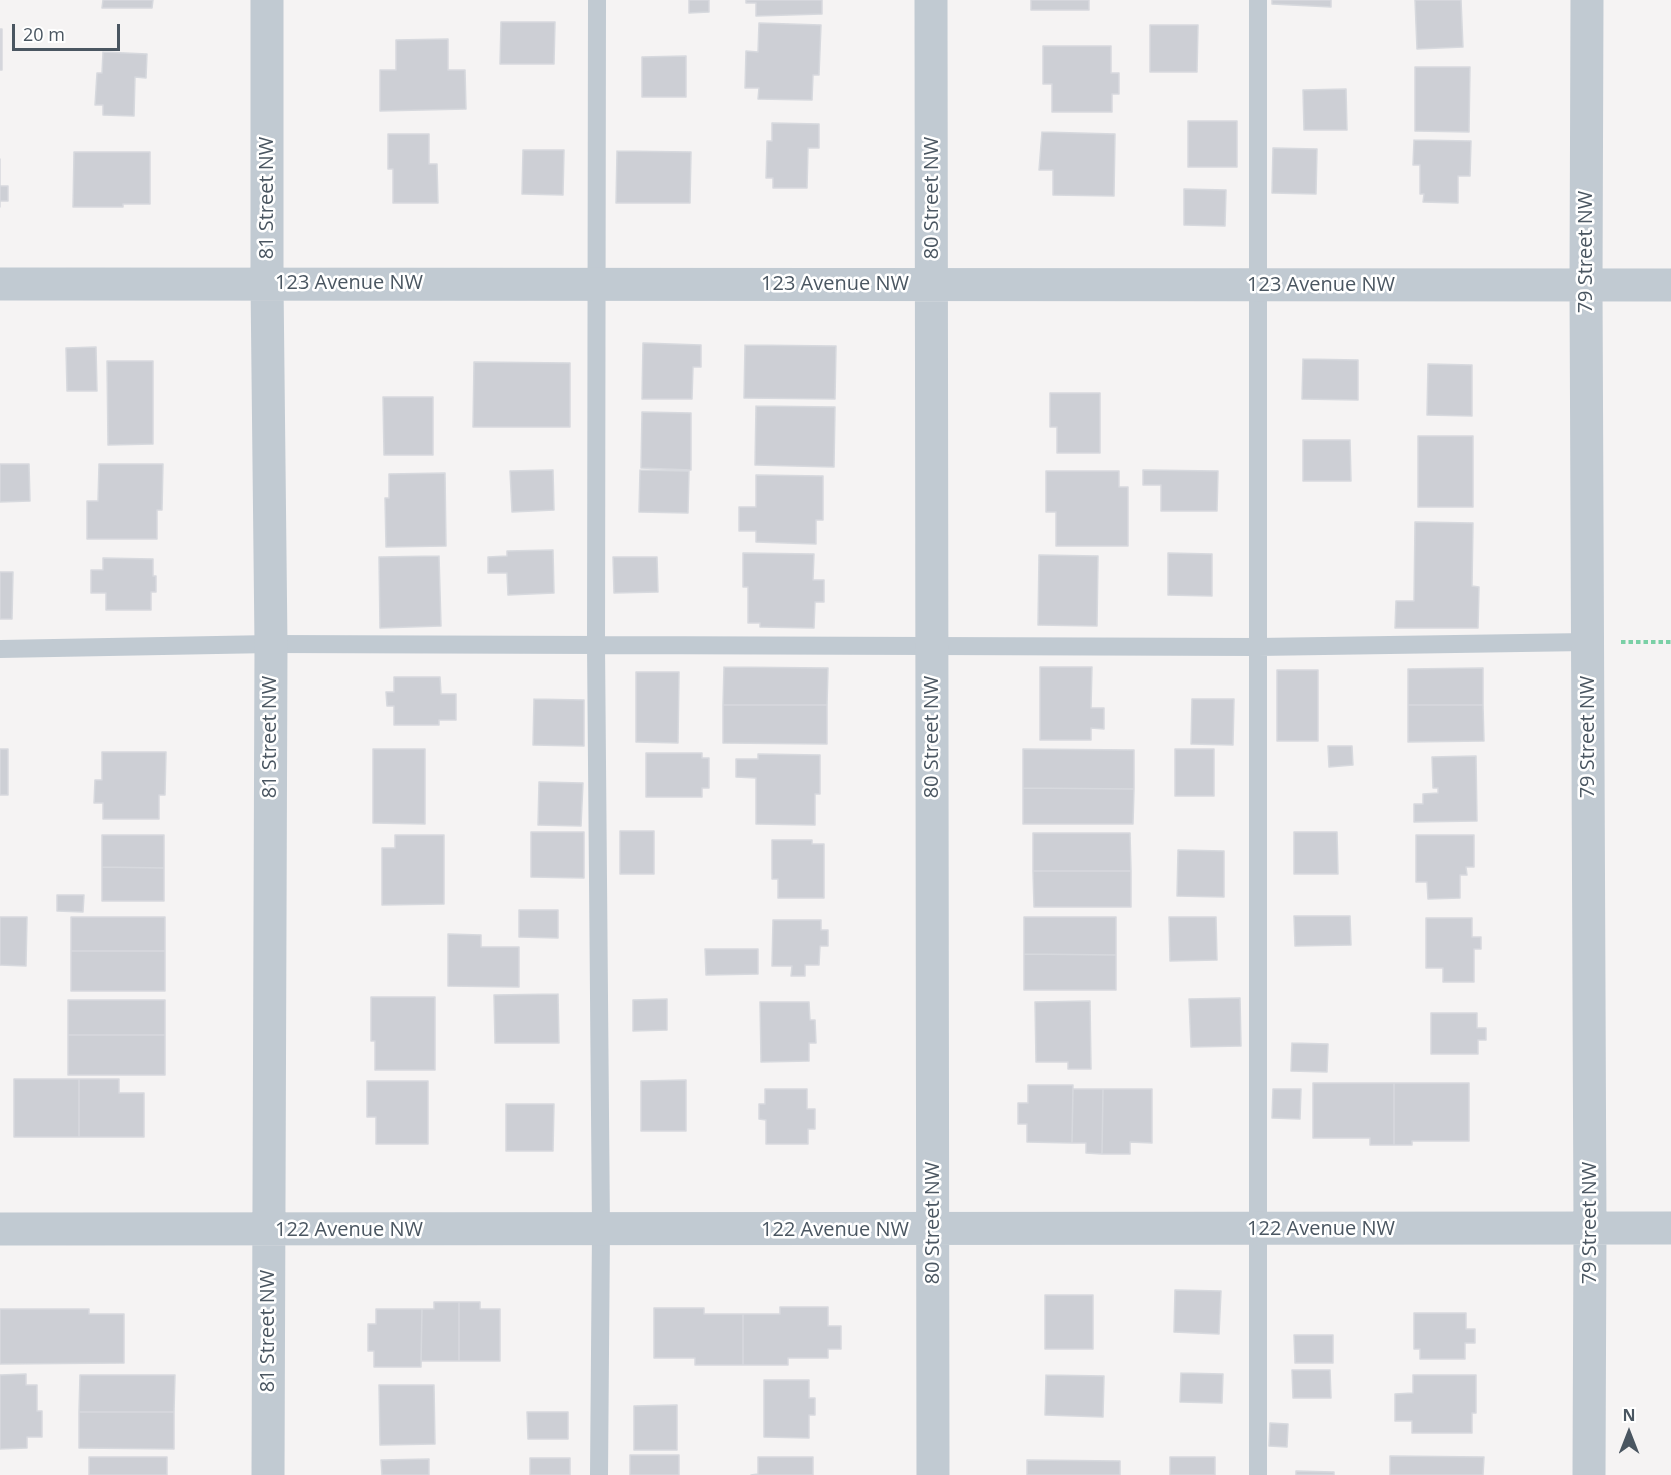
<!DOCTYPE html>
<style>
body{margin:0}
#map{position:relative;width:1671px;height:1475px;overflow:hidden;background:#f5f3f3;font-family:"Open Sans",sans-serif}
canvas{display:block}
.north{position:absolute;left:1599px;top:1403px;width:60px;height:60px;-webkit-text-stroke:4px #fff;paint-order:stroke;rotate:0deg;font-size:16px;font-weight:700;line-height:24px;text-align:center;color:#4a5661}
.north::after{content:'';display:block;margin:auto;width:21px;height:27px;background:#4a5661;clip-path:polygon(50% 0,100% 100%,50% 72%,0 100%)}
.scale{position:absolute;left:12px;top:24px;width:108px;height:27px;box-sizing:border-box;border:3px solid #4a5661;border-top:0;padding-left:8px;font-size:18px;line-height:21px;white-space:nowrap;color:#4a5661;-webkit-text-stroke:4px #fff;paint-order:stroke}
</style>
<div id="map">
<canvas width="1671" height="1475"></canvas>
<div class="north">N</div>
<div class="scale">20 m</div>
</div>
<script>
const ctx = document.querySelector('canvas').getContext('2d');
ctx.lineJoin = 'round';
function fillPath(path, color) { ctx.fillStyle = color; ctx.fill(path, 'evenodd'); }
const poly = rows => new Path2D(rows.map(r => 'M' + r).join(''));
function stroke(path, color, width, dash) { ctx.strokeStyle = color; ctx.lineWidth = width; ctx.lineCap = dash ? 'butt' : 'round'; ctx.setLineDash(dash || []); ctx.stroke(path); }
function label(font, color, halo, rows, align = 'center') {
  ctx.font = font + ' "Open Sans",sans-serif'; ctx.lineWidth = 5; ctx.setLineDash([]); ctx.textBaseline = 'middle'; ctx.strokeStyle = halo; ctx.fillStyle = color; for (const [text, x, y, turn = 0] of rows) {
    ctx.save(); ctx.translate(x, y); ctx.rotate((+turn || 0) * Math.PI / 180); ctx.textAlign = isNaN(turn) ? turn : align; if (halo) ctx.strokeText(text, 0, 0); ctx.fillText(text, 0, 0); ctx.restore();
  }
}
const building = poly([
 [103,0,153,0,152,8,102,8,103,0],
 [689,0,709,0,709,12,689,13,689,0],
 [746,0,822,0,822,14,756,16,756,3,746,3,746,0],
 [1031,0,1089,0,1089,10,1031,10,1031,0],
 [1272,0,1331,0,1331,7,1272,4,1272,0],
 [1415,0,1461,0,1463,47,1417,49,1415,0],
 [501,22,555,22,554,64,500,64,501,22],
 [759,23,821,25,819,75,813,75,812,100,758,99,759,88,745,88,746,51,758,52,759,23],
 [1150,25,1198,25,1197,72,1150,72,1150,25],
 [0,29,2,29,2,70,0,70,0,29],
 [448,39,448,70,465,70,466,109,380,111,380,70,396,70,396,40,448,39],
 [1043,46,1111,46,1111,73,1119,73,1119,94,1112,94,1112,112,1052,112,1052,84,1043,84,1043,46],
 [103,52,147,54,146,78,135,77,134,116,103,115,103,105,95,105,97,73,102,73,103,52],
 [686,56,686,97,642,97,642,57,686,56],
 [1415,67,1470,67,1469,132,1415,131,1415,67],
 [1346,89,1347,130,1304,130,1303,90,1346,89],
 [1188,121,1237,121,1237,167,1188,167,1188,121],
 [772,123,819,124,819,148,808,148,807,188,773,188,773,178,766,178,767,141,772,141,772,123],
 [1042,132,1115,134,1114,196,1053,195,1053,170,1039,170,1042,132],
 [388,134,429,134,429,164,437,164,438,203,393,203,393,169,388,169,388,134],
 [1414,140,1471,141,1470,176,1458,176,1458,203,1423,202,1424,194,1420,194,1420,165,1413,165,1414,140],
 [1273,148,1317,149,1316,194,1272,193,1273,148],
 [523,150,564,150,563,195,522,194,523,150],
 [617,151,691,152,690,203,616,203,617,151],
 [74,152,150,152,150,204,123,204,123,207,73,207,74,152],
 [0,159,0,186,8,186,8,201,0,201,0,207,0,159],
 [1184,189,1226,190,1225,226,1184,225,1184,189],
 [643,343,701,345,701,367,693,367,692,399,642,399,643,343],
 [745,345,836,346,835,399,744,398,745,345],
 [96,347,97,391,67,391,66,348,96,347],
 [1303,359,1358,360,1358,400,1302,399,1303,359],
 [107,361,153,361,153,444,108,445,107,361],
 [474,362,570,363,570,427,473,427,474,362],
 [1428,364,1472,365,1472,416,1427,415,1428,364],
 [1050,393,1100,393,1100,453,1057,453,1057,427,1050,427,1050,393],
 [383,397,433,397,433,455,384,455,383,397],
 [756,406,835,407,834,467,755,465,756,406],
 [642,412,691,413,691,470,641,468,642,412],
 [1418,436,1473,436,1473,507,1418,507,1418,436],
 [1303,440,1350,440,1351,481,1303,481,1303,440],
 [0,464,29,464,30,501,0,502,0,464],
 [99,464,163,464,162,510,157,510,157,539,87,539,87,501,98,501,99,464],
 [553,470,554,510,512,512,510,471,553,470],
 [640,470,689,471,688,513,639,512,640,470],
 [1143,470,1218,471,1217,511,1161,511,1161,485,1143,485,1143,470],
 [1046,471,1119,471,1119,487,1128,487,1128,546,1056,546,1056,512,1046,512,1046,471],
 [445,473,446,546,386,547,385,498,389,498,389,474,445,473],
 [756,475,823,476,823,520,816,520,816,544,756,542,756,531,739,531,739,507,756,507,756,475],
 [1415,522,1473,523,1472,586,1479,587,1478,628,1395,628,1396,601,1414,601,1415,522],
 [553,550,554,593,508,595,507,573,488,573,488,557,507,556,507,551,553,550],
 [743,553,814,554,813,580,824,580,824,602,815,602,814,628,760,627,760,623,748,623,748,587,743,587,743,553],
 [1168,553,1212,554,1212,596,1168,595,1168,553],
 [1039,555,1098,556,1097,626,1038,625,1039,555],
 [439,556,441,626,380,628,379,557,439,556],
 [613,557,657,557,658,592,614,593,613,557],
 [103,558,153,559,153,576,156,576,156,592,151,592,151,610,106,610,106,593,91,593,91,570,103,570,103,558],
 [0,572,13,572,12,619,0,619,0,572],
 [724,667,828,668,827,705,723,705,724,667],
 [1040,667,1092,667,1091,708,1104,708,1104,729,1091,728,1091,740,1040,740,1040,667],
 [1483,668,1483,705,1408,705,1408,669,1483,668],
 [1277,670,1318,670,1318,741,1277,741,1277,670],
 [636,672,679,672,678,743,636,742,636,672],
 [394,677,440,677,441,694,456,694,456,720,439,720,439,725,394,725,394,706,387,706,386,692,394,692,394,677],
 [534,699,584,700,584,746,533,745,534,699],
 [1192,699,1234,699,1233,745,1191,744,1192,699],
 [723,705,827,705,827,744,723,743,723,705],
 [1408,705,1483,705,1484,741,1408,742,1408,705],
 [1328,746,1352,746,1353,765,1329,767,1328,746],
 [0,749,8,749,8,795,0,795,0,749],
 [373,749,425,749,425,824,373,823,373,749],
 [1023,749,1134,750,1134,789,1023,788,1023,749],
 [1175,749,1214,749,1214,796,1175,796,1175,749],
 [102,752,166,752,165,795,159,795,159,819,103,819,103,803,94,803,95,780,102,780,102,752],
 [646,753,702,753,702,758,709,758,709,788,702,788,702,797,646,797,646,753],
 [758,754,820,755,820,794,815,794,815,825,756,824,756,778,736,777,736,759,758,759,758,754],
 [1476,756,1477,821,1414,822,1414,804,1423,804,1423,794,1438,793,1438,788,1433,788,1432,757,1476,756],
 [539,782,583,783,581,826,538,825,539,782],
 [1023,788,1134,789,1133,824,1023,824,1023,788],
 [620,831,654,831,654,874,620,874,620,831],
 [531,832,584,832,584,878,531,877,531,832],
 [1294,832,1337,832,1338,874,1294,874,1294,832],
 [1033,833,1130,833,1131,871,1033,871,1033,833],
 [102,835,164,835,164,868,102,867,102,835],
 [395,835,444,835,444,904,382,905,382,848,395,848,395,835],
 [1416,835,1474,835,1474,867,1466,867,1467,875,1460,875,1460,898,1428,899,1427,882,1416,882,1416,835],
 [772,840,812,840,812,844,824,844,824,898,778,898,778,879,772,879,772,840],
 [1178,850,1224,851,1224,897,1177,896,1178,850],
 [102,867,164,868,164,901,102,901,102,867],
 [1033,871,1131,871,1131,907,1034,907,1033,871],
 [57,895,84,895,83,912,57,911,57,895],
 [519,910,558,910,558,938,519,937,519,910],
 [1294,916,1350,916,1351,945,1295,946,1294,916],
 [0,917,27,917,26,966,0,965,0,917],
 [71,917,165,917,165,951,71,951,71,917],
 [1024,917,1116,917,1116,955,1024,954,1024,917],
 [1169,917,1216,917,1217,960,1170,961,1169,917],
 [1426,918,1472,918,1472,937,1481,937,1481,949,1474,949,1474,982,1443,982,1443,968,1426,968,1426,918],
 [773,920,821,920,821,930,828,930,828,946,820,946,819,965,805,965,805,976,791,976,792,966,772,966,773,920],
 [448,934,481,935,481,947,519,947,519,987,448,986,448,934],
 [705,949,758,949,758,974,706,975,705,949],
 [71,951,165,951,165,991,71,991,71,951],
 [1024,954,1116,955,1116,990,1024,990,1024,954],
 [558,994,559,1043,495,1043,494,995,558,994],
 [371,997,435,997,435,1070,375,1070,375,1041,371,1041,371,997],
 [1240,998,1241,1046,1191,1047,1189,999,1240,998],
 [667,999,667,1030,633,1031,633,1000,667,999],
 [68,1000,165,1000,165,1035,68,1035,68,1000],
 [1090,1001,1091,1069,1068,1069,1068,1062,1036,1062,1035,1002,1090,1001],
 [760,1002,809,1002,810,1020,815,1020,816,1043,809,1043,809,1061,761,1062,760,1002],
 [1431,1013,1477,1013,1477,1028,1486,1028,1486,1040,1478,1040,1478,1054,1431,1054,1431,1013],
 [68,1035,165,1035,165,1075,68,1075,68,1035],
 [1292,1043,1328,1044,1327,1072,1291,1071,1292,1043],
 [14,1079,79,1079,79,1137,14,1137,14,1079],
 [79,1079,119,1079,119,1093,144,1093,144,1137,79,1137,79,1079],
 [686,1080,686,1131,641,1131,641,1081,686,1080],
 [367,1081,428,1081,428,1144,376,1144,376,1117,367,1117,367,1081],
 [1313,1083,1394,1083,1394,1145,1370,1145,1370,1138,1313,1138,1313,1083],
 [1394,1083,1469,1083,1469,1141,1412,1141,1412,1145,1394,1145,1394,1083],
 [1028,1085,1073,1085,1072,1143,1027,1142,1027,1124,1018,1124,1018,1103,1028,1103,1028,1085],
 [765,1089,807,1089,807,1109,815,1109,815,1129,808,1129,808,1144,766,1144,766,1120,759,1119,759,1104,765,1104,765,1089],
 [1073,1089,1103,1089,1102,1154,1086,1153,1086,1143,1072,1143,1073,1089],
 [1103,1089,1152,1089,1152,1143,1130,1142,1130,1154,1102,1154,1103,1089],
 [1273,1089,1301,1089,1300,1119,1272,1118,1273,1089],
 [506,1104,554,1104,553,1151,506,1151,506,1104],
 [1175,1290,1221,1291,1219,1334,1174,1332,1175,1290],
 [1045,1295,1093,1295,1093,1349,1045,1349,1045,1295],
 [434,1302,459,1302,459,1361,421,1361,422,1309,434,1309,434,1302],
 [459,1302,480,1302,480,1309,500,1309,500,1361,459,1361,459,1302],
 [780,1307,828,1307,828,1326,841,1326,841,1349,828,1349,828,1358,788,1358,788,1365,743,1365,743,1314,780,1314,780,1307],
 [654,1308,704,1308,704,1314,743,1314,743,1365,695,1365,695,1358,654,1358,654,1308],
 [0,1309,89,1309,89,1314,124,1314,124,1363,0,1364,0,1309],
 [376,1309,422,1309,421,1367,374,1367,374,1351,368,1351,368,1324,376,1324,376,1309],
 [1414,1313,1466,1313,1466,1329,1475,1329,1475,1343,1465,1343,1465,1359,1420,1359,1420,1349,1414,1349,1414,1313],
 [1294,1335,1333,1335,1333,1363,1295,1363,1294,1335],
 [1292,1370,1330,1370,1331,1398,1293,1398,1292,1370],
 [1181,1373,1223,1374,1222,1403,1180,1402,1181,1373],
 [26,1374,26,1385,37,1385,37,1411,42,1411,42,1437,27,1437,27,1448,0,1449,0,1375,26,1374],
 [80,1375,175,1375,174,1412,79,1412,80,1375],
 [1046,1375,1104,1376,1103,1417,1045,1415,1046,1375],
 [1413,1375,1476,1375,1476,1413,1472,1413,1472,1433,1412,1433,1412,1421,1395,1421,1395,1394,1413,1393,1413,1375],
 [764,1380,809,1380,809,1398,815,1398,815,1415,809,1415,809,1438,764,1437,764,1380],
 [379,1385,434,1385,435,1444,380,1445,379,1385],
 [677,1405,677,1450,634,1450,634,1406,677,1405],
 [79,1412,174,1412,174,1449,79,1448,79,1412],
 [527,1412,568,1412,568,1439,528,1439,527,1412],
 [1270,1423,1288,1424,1287,1447,1269,1446,1270,1423],
 [630,1455,679,1455,679,1475,630,1475,630,1455],
 [1390,1456,1484,1457,1483,1475,1390,1475,1390,1456],
 [89,1457,167,1457,167,1475,89,1475,89,1457],
 [758,1457,813,1457,813,1475,751,1475,758,1474,758,1457],
 [1170,1457,1215,1457,1215,1475,1170,1475,1170,1457],
 [530,1458,570,1458,570,1475,530,1475,530,1458],
 [429,1459,429,1475,382,1475,381,1460,429,1459],
 [1027,1460,1120,1461,1120,1475,1027,1475,1027,1460],
 [1296,1471,1334,1472,1334,1475,1296,1475,1296,1471]
]);
fillPath(building, '#cdcfd5');
stroke(building, '#d7d9de', 1.5);
stroke(poly([
 [1621,642,1671,642]
]), '#7ad0a6', 4, [4.5, 3]);
stroke(poly([
 [597,0,596,646,601,1230,599,1475],
 [1258,0,1258,1475],
 [0,649,271,644,1258,647,1587,642]
]), '#c1cad2', 18);
stroke(poly([
 [267,0,267,283,271,644,268,1475],
 [931,0,933,1475],
 [1587,0,1586,285,1590,1228,1589,1475],
 [0,284,1671,285],
 [0,1229,1671,1228]
]), '#c1cad2', 33);
label('20px', '#4a5661', '#fff', [
 ["81 Street NW",267,198,-90],
 ["80 Street NW",932,198,-90],
 ["79 Street NW",1586,252,-90],
 ["123 Avenue NW",349,283],
 ["123 Avenue NW",835,284],
 ["123 Avenue NW",1321,285],
 ["81 Street NW",270,737,-90],
 ["80 Street NW",932,737,-90],
 ["79 Street NW",1588,737,-90],
 ["80 Street NW",933,1223,-90],
 ["79 Street NW",1590,1223,-90],
 ["122 Avenue NW",1321,1229],
 ["122 Avenue NW",349,1230],
 ["122 Avenue NW",835,1230],
 ["81 Street NW",268,1331,-90]
]);
</script>
